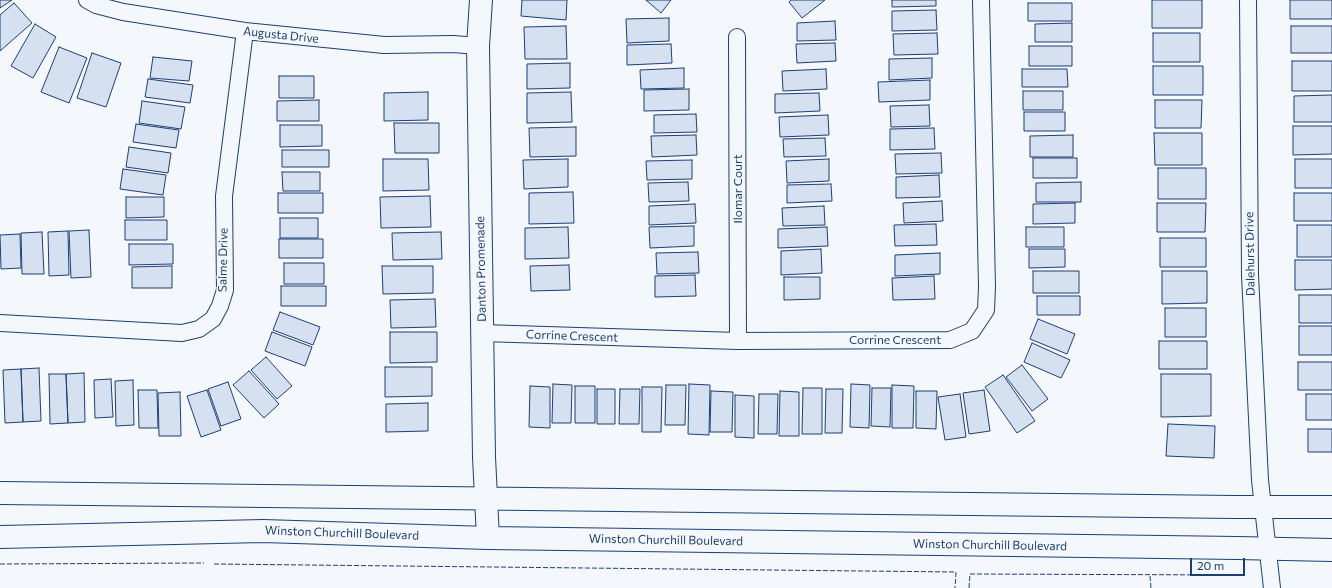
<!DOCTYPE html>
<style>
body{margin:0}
#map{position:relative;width:1332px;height:588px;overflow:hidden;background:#f4f7fb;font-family:Commissioner,sans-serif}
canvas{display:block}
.scale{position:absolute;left:1190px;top:558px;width:55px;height:18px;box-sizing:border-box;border:2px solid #1d3f73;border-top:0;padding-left:5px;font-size:12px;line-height:14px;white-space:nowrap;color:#1d3f73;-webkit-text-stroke:3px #f4f7fb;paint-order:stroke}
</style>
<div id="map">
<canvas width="1332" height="588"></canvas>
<div class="scale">20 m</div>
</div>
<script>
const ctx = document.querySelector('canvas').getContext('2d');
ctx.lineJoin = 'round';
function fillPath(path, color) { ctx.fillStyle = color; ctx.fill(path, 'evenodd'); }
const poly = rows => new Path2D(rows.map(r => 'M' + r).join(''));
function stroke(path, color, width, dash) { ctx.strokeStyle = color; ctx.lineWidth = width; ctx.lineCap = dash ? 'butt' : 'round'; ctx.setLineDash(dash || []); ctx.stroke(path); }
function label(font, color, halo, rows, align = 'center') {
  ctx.font = font + ' Commissioner,sans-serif'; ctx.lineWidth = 3; ctx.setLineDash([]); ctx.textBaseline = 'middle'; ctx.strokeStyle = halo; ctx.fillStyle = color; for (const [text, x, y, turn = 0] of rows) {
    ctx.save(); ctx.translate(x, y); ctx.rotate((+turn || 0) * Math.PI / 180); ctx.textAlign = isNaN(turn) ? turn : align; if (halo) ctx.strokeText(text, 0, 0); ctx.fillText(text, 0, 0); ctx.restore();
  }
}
const building = poly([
 [0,0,12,0,0,8,0,0],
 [522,0,567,0,566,20,521,16,522,0],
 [646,0,671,0,661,13,646,0],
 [791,0,825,0,802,18,789,2,791,0],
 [892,0,936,0,936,6,892,7,892,0],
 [1152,0,1202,0,1202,28,1152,28,1152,0],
 [1290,0,1332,0,1332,19,1290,19,1290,0],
 [14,3,32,23,0,51,0,15,14,3],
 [1028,3,1072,3,1072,21,1028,21,1028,3],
 [936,10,937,30,892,31,892,11,936,10],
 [669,18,669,41,627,43,626,19,669,18],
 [835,21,836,40,797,41,797,23,835,21],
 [1072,23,1072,42,1035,42,1035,24,1072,23],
 [35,24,56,37,33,78,11,66,35,24],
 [566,26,567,59,525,59,524,27,566,26],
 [1291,26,1332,26,1332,53,1291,53,1291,26],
 [937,33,938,54,894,55,893,34,937,33],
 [1153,33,1200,33,1200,62,1153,62,1153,33],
 [835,43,836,61,797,63,796,44,835,43],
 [671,44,672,63,627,65,627,45,671,44],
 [1029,46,1072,46,1072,66,1029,66,1029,46],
 [59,47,87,58,69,103,41,92,59,47],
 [92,53,121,63,106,107,77,98,92,53],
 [153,57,192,61,189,81,150,78,153,57],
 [932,58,932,78,889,80,889,59,932,58],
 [1292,61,1332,61,1332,91,1292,91,1292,61],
 [570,63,570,88,527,89,527,64,570,63],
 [1153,66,1203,66,1203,95,1153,95,1153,66],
 [684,68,684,88,641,89,640,70,684,68],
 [826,69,827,89,783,91,782,71,826,69],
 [1022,69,1067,69,1068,87,1022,87,1022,69],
 [279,76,314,76,314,98,279,98,279,76],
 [148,79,193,85,190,103,145,97,148,79],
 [930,80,930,100,879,102,878,82,930,80],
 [689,89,689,110,644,111,644,90,689,89],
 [1023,91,1063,91,1063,110,1023,110,1023,91],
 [428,92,428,120,384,121,384,93,428,92],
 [571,92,572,122,527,123,527,93,571,92],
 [819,93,820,111,775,113,775,94,819,93],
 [1332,95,1332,122,1294,122,1294,96,1332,95],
 [319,100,319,121,277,121,277,101,319,100],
 [1155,100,1202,100,1201,128,1155,128,1155,100],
 [142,101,185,107,181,129,139,123,142,101],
 [929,105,930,126,891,127,890,106,929,105],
 [1024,112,1065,112,1065,131,1024,131,1024,112],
 [696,114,697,132,654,133,654,115,696,114],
 [828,115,829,135,780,137,779,117,828,115],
 [394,123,439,123,439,153,395,153,394,123],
 [136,124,179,130,176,148,133,142,136,124],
 [280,125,322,125,322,146,280,147,280,125],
 [1293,126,1332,126,1332,154,1293,155,1293,126],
 [576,127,576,156,530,157,529,128,576,127],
 [934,128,935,149,890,150,890,129,934,128],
 [1154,133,1202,133,1202,165,1155,165,1154,133],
 [696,135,697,155,652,157,651,136,696,135],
 [1073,135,1073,157,1030,157,1030,136,1073,135],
 [825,138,826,156,784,157,783,139,825,138],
 [129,147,171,153,168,173,126,167,129,147],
 [282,150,329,150,329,167,282,167,282,150],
 [941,153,942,173,896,174,895,154,941,153],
 [1033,158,1077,158,1077,178,1033,178,1033,158],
 [383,159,428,159,429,190,383,191,383,159],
 [568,159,568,187,524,189,523,160,568,159],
 [829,159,829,181,787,183,786,161,829,159],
 [1295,159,1332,159,1332,188,1295,188,1295,159],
 [692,160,692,179,647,180,646,161,692,160],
 [1158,168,1206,168,1206,199,1158,199,1158,168],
 [123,169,166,175,163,195,120,189,123,169],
 [282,172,320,172,320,191,283,191,282,172],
 [939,175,940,197,896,198,896,177,939,175],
 [688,182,689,201,649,202,648,183,688,182],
 [1081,182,1081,202,1036,202,1036,183,1081,182],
 [831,184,832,201,787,203,787,185,831,184],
 [573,192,574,223,529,224,529,193,573,192],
 [278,193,323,193,323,213,278,213,278,193],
 [1294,193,1332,193,1332,221,1294,221,1294,193],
 [430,196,431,227,381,228,380,197,430,196],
 [126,197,164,197,164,217,126,218,126,197],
 [942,201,943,221,904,223,903,203,942,201],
 [1075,203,1075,223,1033,224,1033,204,1075,203],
 [1157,203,1206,203,1205,232,1157,232,1157,203],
 [695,204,696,223,649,225,649,206,695,204],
 [824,206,825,225,783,226,782,208,824,206],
 [280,218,318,218,318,238,280,238,280,218],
 [125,220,167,220,167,240,125,240,125,220],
 [936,224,937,245,895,246,894,225,936,224],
 [1297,225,1332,225,1332,257,1297,257,1297,225],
 [694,226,694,246,650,248,649,227,694,226],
 [568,227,569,258,525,259,525,228,568,227],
 [827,227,828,246,778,248,778,229,827,227],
 [1026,227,1064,227,1064,247,1026,247,1026,227],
 [89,230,91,277,71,278,69,231,89,230],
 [68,231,69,275,49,276,48,232,68,231],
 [42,232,44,274,22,274,21,233,42,232],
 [441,232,442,259,393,260,392,233,441,232],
 [20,234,21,268,1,269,0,235,20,234],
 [1160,238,1206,238,1206,267,1160,267,1160,238],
 [279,239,323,239,323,258,279,258,279,239],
 [129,244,173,244,173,264,129,265,129,244],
 [821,249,822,273,781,275,781,251,821,249],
 [1029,249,1065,249,1065,267,1029,268,1029,249],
 [698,252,699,273,657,274,656,253,698,252],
 [940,253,940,274,895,276,895,255,940,253],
 [1295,260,1332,260,1332,289,1295,290,1295,260],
 [284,263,324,263,324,284,284,284,284,263],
 [569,265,570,290,531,291,530,266,569,265],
 [172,266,172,288,132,288,132,267,172,266],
 [382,266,433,266,433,293,383,294,382,266],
 [1033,271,1079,271,1079,293,1033,293,1033,271],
 [1162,271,1207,271,1207,303,1162,304,1162,271],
 [695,275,696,296,655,297,655,276,695,275],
 [934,276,935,299,893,300,892,278,934,276],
 [784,277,820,277,820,299,784,300,784,277],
 [281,286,326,286,326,306,281,306,281,286],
 [1299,295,1332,295,1332,323,1299,323,1299,295],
 [1037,296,1080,296,1080,315,1037,315,1037,296],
 [435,299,436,327,391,328,390,300,435,299],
 [1165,308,1206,308,1206,337,1165,337,1165,308],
 [280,312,320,327,313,345,273,330,280,312],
 [1038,319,1075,334,1067,354,1030,339,1038,319],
 [1299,326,1332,326,1332,355,1299,355,1299,326],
 [272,332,312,347,305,366,265,351,272,332],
 [390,332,437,332,437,362,390,363,390,332],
 [1159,341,1207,341,1207,369,1159,369,1159,341],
 [1032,343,1070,360,1061,378,1024,362,1032,343],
 [266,357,292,386,277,399,251,370,266,357],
 [1298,362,1332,362,1332,390,1298,390,1298,362],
 [1022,365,1048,399,1032,411,1006,377,1022,365],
 [385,367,432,367,432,396,385,397,385,367],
 [39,368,41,421,23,422,21,369,39,368],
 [21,369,23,422,5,423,3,370,21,369],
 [249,371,279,404,264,418,233,385,249,371],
 [84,373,85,422,68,423,66,374,84,373],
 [49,374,66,374,68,423,50,424,49,374],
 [1161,374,1211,374,1211,416,1161,417,1161,374],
 [1003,375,1035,421,1017,433,985,387,1003,375],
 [111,379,113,417,95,418,94,380,111,379],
 [133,380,134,425,116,426,115,381,133,380],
 [228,382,241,419,221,426,208,389,228,382],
 [553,384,572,385,571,423,552,423,553,384],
 [689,384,710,385,709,435,688,434,689,384],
 [851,384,870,385,869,428,850,427,851,384],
 [666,385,686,385,685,425,665,425,666,385],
 [892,385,914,386,913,428,892,428,892,385],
 [530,386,550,387,550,428,529,427,530,386],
 [575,386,595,386,595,423,575,423,575,386],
 [642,387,662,387,661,432,642,432,642,387],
 [803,388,822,388,822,434,802,434,803,388],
 [872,388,891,388,890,427,871,426,872,388],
 [597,389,615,389,615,424,597,424,597,389],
 [620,389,640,389,639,424,619,424,620,389],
 [826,389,843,389,842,433,825,433,826,389],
 [138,390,157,390,158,428,139,428,138,390],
 [207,390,221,430,201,437,187,396,207,390],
 [984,390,990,431,969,434,963,393,984,390],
 [711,391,733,392,732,432,710,432,711,391],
 [780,391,799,392,799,436,779,436,780,391],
 [916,391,937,391,936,429,916,428,916,391],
 [180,392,181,436,159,436,158,393,180,392],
 [759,394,778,394,777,434,758,434,759,394],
 [960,394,966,437,945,440,938,397,960,394],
 [1306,394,1332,394,1332,420,1306,420,1306,394],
 [735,395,754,396,754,438,735,437,735,395],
 [428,403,428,431,386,432,386,404,428,403],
 [1168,424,1215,426,1214,458,1166,456,1168,424],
 [1308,429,1332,429,1332,452,1308,452,1308,429]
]);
fillPath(building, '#d5e0f0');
stroke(building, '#1d3f73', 1);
const street = poly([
 [87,0,96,5,123,12,245,31,384,45,453,44,478,46],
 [1248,0,1250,275,1260,480,1272,588],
 [737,37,738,341],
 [0,323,182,333,199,329,213,319,220,306,225,290,224,196,245,31],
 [482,333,738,341,950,340,972,331,986,310,987,287,981,0]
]);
const secondary = poly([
 [481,0,478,46,484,457,488,538],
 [0,493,1235,507,1332,507],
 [0,537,263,531,488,538,1237,548,1332,550]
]);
stroke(street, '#1d3f73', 18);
stroke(secondary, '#1d3f73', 24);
stroke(street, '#f4f7fb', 16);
stroke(secondary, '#f4f7fb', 22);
stroke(poly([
 [0,564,204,563],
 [214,564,956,572,955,588],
 [1150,576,1151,588],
 [969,588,970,574,1235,575]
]), '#1d3f73', 1, [5, 2]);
label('12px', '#1d3f73', '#f4f7fb', [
 ["Augusta Drive",281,35,6],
 ["Ilomar Court",738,189,-90],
 ["Dalehurst Drive",1250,254,-91],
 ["Salme Drive",223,260,-89],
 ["Danton Promenade",481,269,-91],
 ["Corrine Crescent",572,336,2],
 ["Corrine Crescent",895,340],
 ["Winston Churchill Boulevard",342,533,2],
 ["Winston Churchill Boulevard",666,540,1],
 ["Winston Churchill Boulevard",990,545,1]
]);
</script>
